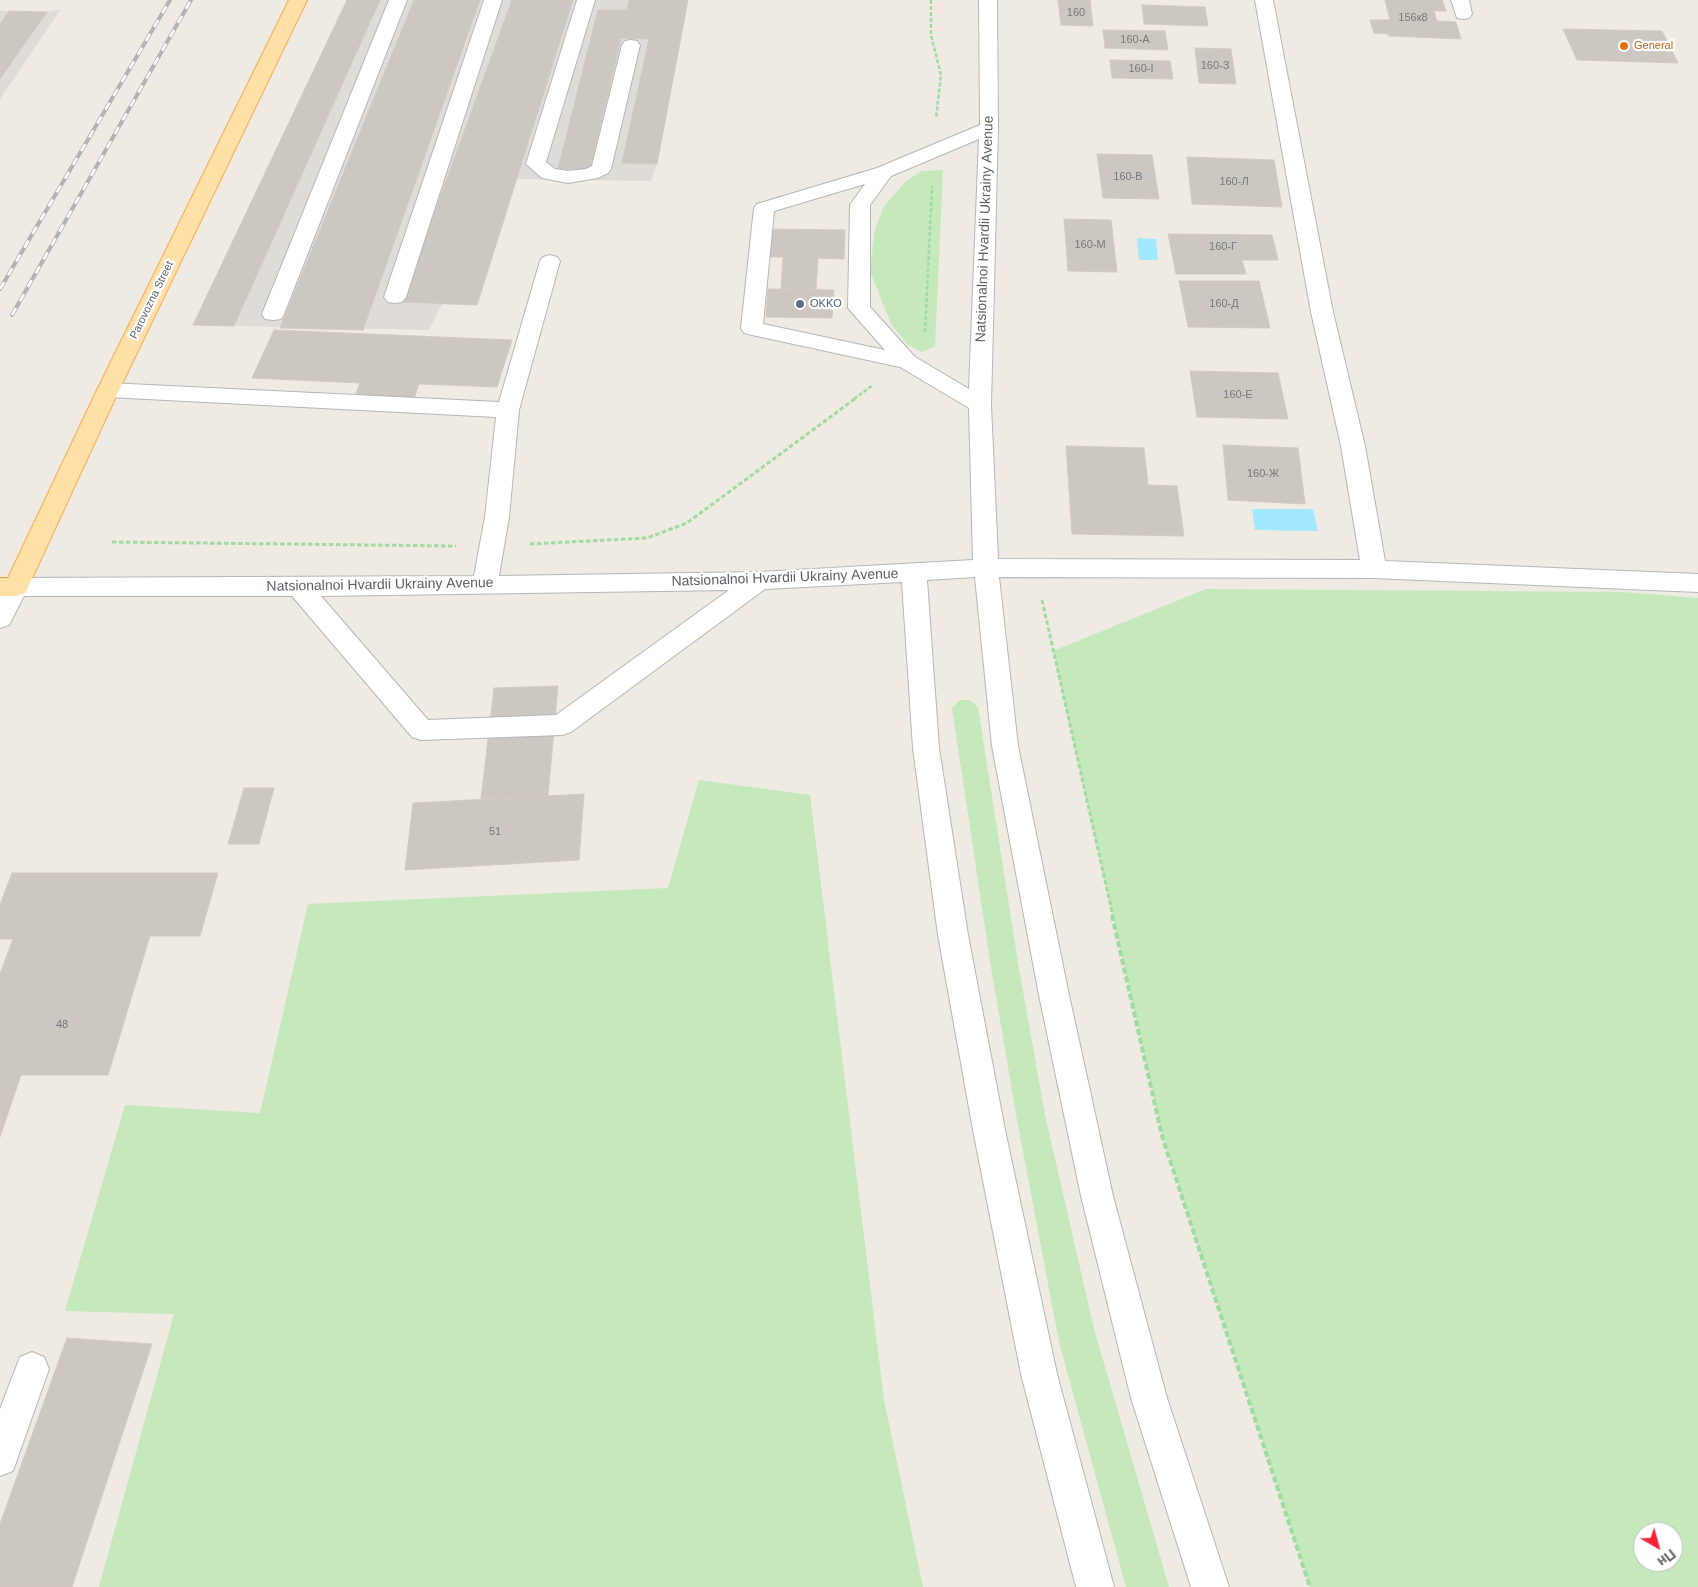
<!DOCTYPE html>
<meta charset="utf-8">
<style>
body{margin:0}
#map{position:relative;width:1698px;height:1587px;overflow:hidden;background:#efeae2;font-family:Arial,sans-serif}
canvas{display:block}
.north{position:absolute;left:1633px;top:1522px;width:50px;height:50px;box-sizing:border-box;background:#fff;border:1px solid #bdc0c1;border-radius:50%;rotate:142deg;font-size:14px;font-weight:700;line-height:20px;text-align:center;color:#5b6165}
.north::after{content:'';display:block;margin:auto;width:18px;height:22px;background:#f72138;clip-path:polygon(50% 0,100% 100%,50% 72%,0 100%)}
</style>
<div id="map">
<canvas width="1698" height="1587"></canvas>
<div class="north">Пн</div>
</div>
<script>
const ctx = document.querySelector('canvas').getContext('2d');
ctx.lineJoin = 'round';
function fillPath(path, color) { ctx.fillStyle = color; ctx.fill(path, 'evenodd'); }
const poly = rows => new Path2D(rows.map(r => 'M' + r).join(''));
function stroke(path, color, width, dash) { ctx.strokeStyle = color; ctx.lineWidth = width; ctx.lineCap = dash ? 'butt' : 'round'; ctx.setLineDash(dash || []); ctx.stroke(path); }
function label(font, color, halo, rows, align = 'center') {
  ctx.font = font + ' Arial,sans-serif'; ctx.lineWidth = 4.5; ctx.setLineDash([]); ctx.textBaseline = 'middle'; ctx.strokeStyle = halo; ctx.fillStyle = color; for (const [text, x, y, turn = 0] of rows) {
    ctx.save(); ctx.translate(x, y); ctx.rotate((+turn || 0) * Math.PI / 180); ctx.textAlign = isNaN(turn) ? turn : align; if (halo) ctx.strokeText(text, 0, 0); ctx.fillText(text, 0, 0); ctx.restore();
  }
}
fillPath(poly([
 [347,0,688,0,657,164,651,181,517,179,477,305,442,304,429,330,193,325],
 [61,9,0,99,0,11,47,12]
]), '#dfdcd7');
fillPath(poly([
 [943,170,935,346,922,352,908,345,891,324,870,271,875,229,884,206,906,181,922,171],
 [1206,589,1623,592,1698,598,1698,1587,1310,1587,1162,1136,1053,651],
 [1643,1532,1673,1532,1673,1562,1643,1562],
 [960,700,970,700,978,707,1018,963,1045,1115,1094,1329,1169,1587,1126,1587,1059,1342,1017,1120,990,961,952,708],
 [699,780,810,795,884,1400,923,1587,99,1587,174,1314,65,1311,125,1105,260,1113,308,904,668,888]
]), '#c5e8bd');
fillPath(poly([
 [1137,238,1156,239,1158,260,1139,260],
 [1252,509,1313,509,1318,531,1255,530]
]), '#a2e8ff');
const building = poly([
 [347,0,380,0,234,326,193,325,347,0],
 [414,0,480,0,363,330,280,328,414,0],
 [512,0,573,0,477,305,402,302,512,0],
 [629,0,688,0,657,164,622,163,649,39,621,38,590,169,558,169,598,10,627,10,629,0],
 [1058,0,1090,0,1093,26,1061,25,1058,0],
 [1385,0,1442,0,1446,11,1434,11,1437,21,1456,22,1461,39,1389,36,1388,34,1374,33,1370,20,1390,20,1385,0],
 [1142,5,1205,7,1208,26,1144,24,1142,5],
 [9,11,47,12,0,79,0,24,9,11],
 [1563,29,1662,31,1678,63,1577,60,1563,29],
 [1103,30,1165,31,1168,50,1105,48,1103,30],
 [1195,48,1231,49,1236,84,1199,83,1195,48],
 [1110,60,1170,61,1173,79,1112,78,1110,60],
 [1097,154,1152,155,1159,199,1103,198,1097,154],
 [1187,157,1274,160,1282,207,1192,204,1187,157],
 [1064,219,1111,220,1117,272,1068,271,1064,219],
 [763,229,845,230,844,259,818,258,816,290,781,289,783,257,760,257,763,229],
 [1168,234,1272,235,1278,260,1242,260,1246,274,1176,274,1168,234],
 [1179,281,1259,281,1270,328,1188,327,1179,281],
 [768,289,834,290,832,318,766,317,768,289],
 [274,330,512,340,497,387,419,384,414,399,355,396,360,383,252,378,274,330],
 [1190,371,1278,373,1288,419,1197,417,1190,371],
 [1223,445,1298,448,1305,504,1228,500,1223,445],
 [1066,446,1144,448,1148,485,1177,486,1184,536,1072,534,1066,446],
 [558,686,548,796,481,799,494,688,558,686],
 [244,788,274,788,259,844,228,844,244,788],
 [584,794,579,860,405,870,413,803,584,794],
 [12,873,218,873,200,936,150,936,108,1075,21,1075,0,1137,0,974,13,939,0,939,0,905,12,873],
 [67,1338,152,1344,72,1587,0,1587,0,1524,67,1338]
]);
fillPath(building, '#ccc7c1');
stroke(building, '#d4cac0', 1);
const minor = poly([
 [389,0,407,0,284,314,281,319,273,320,265,319,262,314,389,0],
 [484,0,502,0,406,297,402,302,395,303,388,302,384,297,484,0],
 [577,0,595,0,546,162,555,169,568,171,586,169,592,166,622,45,625,41,631,40,637,41,640,45,611,169,608,173,598,178,568,183,542,178,526,164,577,0],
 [979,0,997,0,998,128,991,405,998,559,1360,560,1341,446,1311,312,1255,0,1273,0,1333,312,1365,446,1385,561,1698,574,1698,592,1374,578,999,577,1018,746,1069,995,1113,1196,1167,1398,1229,1587,1191,1587,1131,1398,1081,1196,1039,995,992,746,975,577,927,580,939,748,968,935,1005,1130,1057,1374,1114,1587,1076,1587,1021,1374,973,1130,938,935,913,748,902,582,765,589,571,732,562,735,421,740,412,737,292,596,24,596,9,625,0,628,0,594,7,581,16,578,474,576,485,517,496,417,108,397,100,395,97,390,100,385,108,383,499,402,540,261,543,257,550,255,557,257,560,261,519,410,509,517,499,576,759,572,973,560,969,408,900,367,752,335,744,333,741,328,754,208,757,204,877,168,980,125,979,0],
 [979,139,969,389,915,357,870,307,870,205,891,176,979,139],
 [865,184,850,205,848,308,885,350,763,324,774,211,865,184],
 [729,590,556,715,428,720,321,596,729,590],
 [1451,0,1469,0,1472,14,1469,18,1463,19,1457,18,1451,0],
 [32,1352,44,1357,49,1369,13,1471,0,1476,0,1409,20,1357,32,1352]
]);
const major = poly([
 [289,0,307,0,119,390,28,587,25,593,16,596,0,596,0,578,8,578,97,390,289,0]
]);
stroke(minor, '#b3b7bb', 2);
stroke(major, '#fcab4e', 2);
stroke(poly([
 [931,0,931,35,941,75,936,118],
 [925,332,932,186],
 [854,399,873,385]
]), '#9fdba3', 2.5, [4, 2]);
stroke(poly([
 [112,542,456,546],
 [530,544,647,538,687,523,856,398],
 [1042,600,1113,916]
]), '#9fdba3', 3, [4.5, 2.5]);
stroke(poly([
 [1112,915,1162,1136,1310,1587]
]), '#9fdba3', 4, [6, 3]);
fillPath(minor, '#fff');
fillPath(major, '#ffe0a7');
const rail = poly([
 [0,289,170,0],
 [12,315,191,0]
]);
stroke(rail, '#b2b3b4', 4);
stroke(rail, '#fff', 2.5, [8]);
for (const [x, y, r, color] of [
 [1624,46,5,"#e8710a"],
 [800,304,5,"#5c6f8a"]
]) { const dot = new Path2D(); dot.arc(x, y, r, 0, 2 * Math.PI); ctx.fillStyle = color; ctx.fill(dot); stroke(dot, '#fff', 2); }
label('11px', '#777a7c', null, [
 ["160",1076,13],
 ["156к8",1413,18],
 ["160-А",1135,40],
 ["160-З",1215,66],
 ["160-І",1141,69],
 ["160-В",1128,177],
 ["160-Л",1234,182],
 ["160-М",1090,245],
 ["160-Г",1223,247],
 ["160-Д",1224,304],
 ["160-Е",1238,395],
 ["160-Ж",1263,474],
 ["51",495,832],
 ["48",62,1025]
]);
label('11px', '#c56008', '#fff', [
 ["General",1634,46]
], 'left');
label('11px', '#5b6165', '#fff', [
 ["Parovozna Street",152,300,-64]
]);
label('11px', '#4e5e75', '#fff', [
 ["OKKO",810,304]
], 'left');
label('14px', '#5b6165', '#fff', [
 ["Natsionalnoi Hvardii Ukrainy Avenue",985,229,-88],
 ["Natsionalnoi Hvardii Ukrainy Avenue",785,578,-2],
 ["Natsionalnoi Hvardii Ukrainy Avenue",380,585,-1]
]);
</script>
